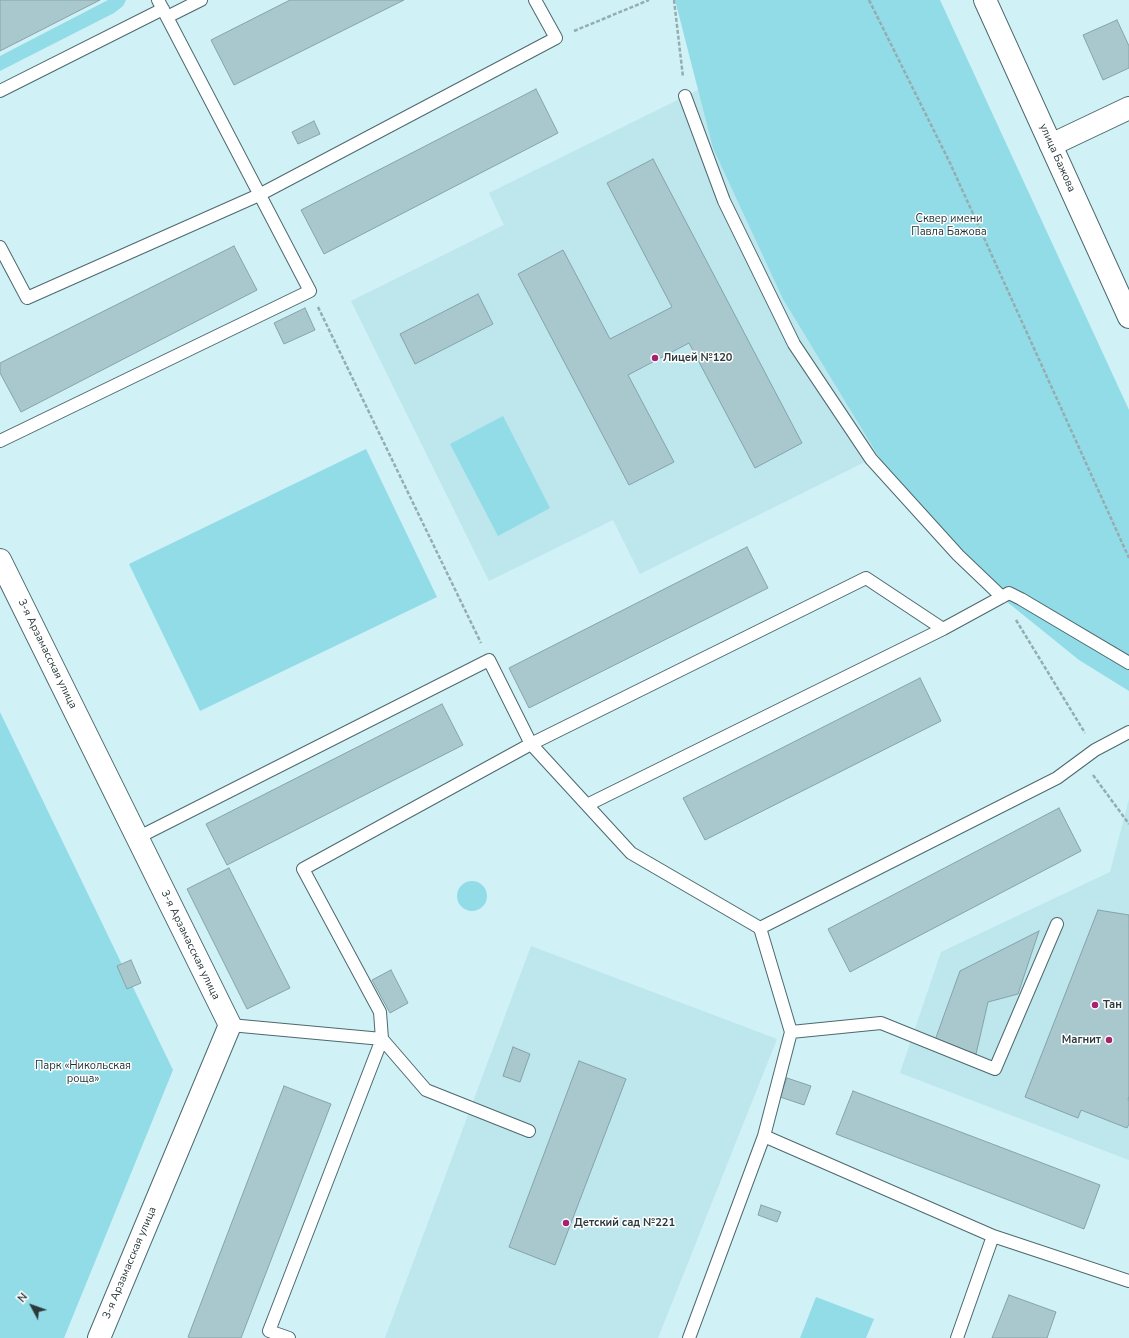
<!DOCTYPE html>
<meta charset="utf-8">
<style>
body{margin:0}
#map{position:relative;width:1129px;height:1338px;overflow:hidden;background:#d0f1f6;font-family:"Nunito Sans",sans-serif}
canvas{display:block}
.north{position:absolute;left:12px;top:1286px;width:40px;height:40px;-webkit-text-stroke:3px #fff;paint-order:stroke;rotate:311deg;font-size:11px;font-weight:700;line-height:16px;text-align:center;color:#2d3a3c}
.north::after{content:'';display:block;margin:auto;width:14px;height:18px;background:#2d3a3c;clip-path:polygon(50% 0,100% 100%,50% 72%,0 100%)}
</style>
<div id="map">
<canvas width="1129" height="1338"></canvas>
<div class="north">N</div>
</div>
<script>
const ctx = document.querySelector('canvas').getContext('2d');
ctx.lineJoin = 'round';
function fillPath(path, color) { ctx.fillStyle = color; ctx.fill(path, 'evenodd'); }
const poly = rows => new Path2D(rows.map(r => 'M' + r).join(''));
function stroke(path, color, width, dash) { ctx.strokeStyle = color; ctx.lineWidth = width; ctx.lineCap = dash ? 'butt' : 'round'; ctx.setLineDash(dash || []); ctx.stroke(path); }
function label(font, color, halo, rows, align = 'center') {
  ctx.font = font + ' "Nunito Sans",sans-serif'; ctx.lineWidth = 3; ctx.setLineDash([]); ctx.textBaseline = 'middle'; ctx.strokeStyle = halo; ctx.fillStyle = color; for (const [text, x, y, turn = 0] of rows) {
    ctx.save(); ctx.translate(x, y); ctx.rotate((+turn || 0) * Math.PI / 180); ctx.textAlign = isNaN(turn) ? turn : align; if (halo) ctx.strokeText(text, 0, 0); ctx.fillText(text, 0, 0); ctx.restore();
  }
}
fillPath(poly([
 [779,50,959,415,640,574,613,520,489,581,351,301,504,225,489,193],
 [1129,799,1129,1160,900,1073,941,952,1110,872],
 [531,946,777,1039,658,1338,385,1338]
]), '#bde6ed');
fillPath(poly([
 [108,0,126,0,123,6,114,13,0,71,0,56],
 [675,0,940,0,1129,410,1129,691,1079,660,975,576,885,467,783,299,713,148],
 [503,416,550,508,498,536,450,444],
 [366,449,437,597,200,711,129,564],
 [0,712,173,1070,64,1338,0,1338],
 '457 896a15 15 0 1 1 30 0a15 15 0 1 1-30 0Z',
 [816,1297,874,1319,866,1338,800,1338]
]), '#92dce8');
const building = poly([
 [0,0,100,0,0,51,0,0],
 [290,0,404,0,234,85,211,40,290,0],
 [1117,20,1129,46,1129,68,1103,80,1083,35,1117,20],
 [536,89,558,133,324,254,301,210,536,89],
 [314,121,320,134,298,144,292,132,314,121],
 [653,159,802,443,755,468,689,343,628,375,674,462,629,485,518,274,563,250,610,339,672,307,607,183,653,159],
 [234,246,257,290,21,412,0,373,0,363,234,246],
 [478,294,493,324,415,364,400,334,478,294],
 [305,308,315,330,284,344,274,323,305,308],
 [747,547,768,588,529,708,509,668,747,547],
 [920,678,941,721,705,840,683,798,920,678],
 [442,704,463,745,227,865,206,824,442,704],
 [1059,808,1081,851,850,972,828,929,1059,808],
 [229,868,290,988,247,1009,187,889,229,868],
 [1098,910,1129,915,1129,1096,1128,1100,1129,1100,1129,1124,1127,1128,1081,1110,1078,1118,1025,1097,1098,910],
 [1039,931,1018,994,988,1002,976,1054,934,1043,960,971,1039,931],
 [131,960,141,983,127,989,117,966,131,960],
 [391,970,408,1003,390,1013,372,980,391,970],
 [513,1047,530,1054,520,1082,503,1076,513,1047],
 [579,1061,626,1079,555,1265,509,1247,579,1061],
 [787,1078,811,1086,804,1105,780,1097,787,1078],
 [284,1086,331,1104,241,1338,191,1338,188,1337,284,1086],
 [853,1091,1100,1185,1084,1229,836,1134,853,1091],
 [761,1205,781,1212,777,1222,758,1215,761,1205],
 [1009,1295,1056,1312,1047,1338,992,1338,1009,1295]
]);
fillPath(building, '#a8c8cd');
stroke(building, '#85a4a9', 1);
const service = poly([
 [167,17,201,0],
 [0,91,163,9],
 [685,96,724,201,794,344,871,459,958,555,1002,597],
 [0,247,27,298,259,195,556,38,535,0],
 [0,441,310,291,158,0],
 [587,805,943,629,1009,593,1021,599,1129,663],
 [137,838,489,660,531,744,631,853,760,928,791,1032,764,1136,689,1338],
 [760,928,1057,778,1095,750,1129,732],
 [230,1025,382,1039,426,1090,529,1131],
 [791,1032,881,1023,995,1069,1057,924],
 [764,1136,993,1236,1129,1281],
 [289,1338,269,1331,382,1039,380,1012,303,869,531,744,866,578,943,629],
 [957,1338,993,1236]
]);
const minor = poly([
 [1051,145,1129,108],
 [0,560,230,1025,99,1338]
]);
const secondary = poly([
 [985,0,1129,317]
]);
stroke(service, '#4c696e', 14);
stroke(minor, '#4c696e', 24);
stroke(secondary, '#4c696e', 24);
stroke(poly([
 [674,0,683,77],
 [869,0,950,163,1129,558],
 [574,31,649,0],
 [318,307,481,643],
 [1016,620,1085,733],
 [1093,775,1129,824]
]), '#94adb1', 2.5, [4, 2]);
stroke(service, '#fff', 12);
stroke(minor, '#fff', 22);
stroke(secondary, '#fff', 22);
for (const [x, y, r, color] of [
 [655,358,4,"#a42271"],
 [1095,1005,4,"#a42271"],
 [1109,1040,4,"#a42271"],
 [566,1223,4,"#a42271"]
]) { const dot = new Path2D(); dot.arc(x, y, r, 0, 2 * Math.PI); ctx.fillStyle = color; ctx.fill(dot); stroke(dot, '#fff', 1.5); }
label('11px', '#2d3a3c', '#fff', [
 ["улица Бажова",1057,158,66],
 ["3-я Арзамасская улица",47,654,64],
 ["3-я Арзамасская улица",190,945,64],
 ["3-я Арзамасская улица",130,1263,-67]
]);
label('11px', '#1a2f32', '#fff', [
 ["Сквер имени",949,219],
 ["Павла Бажова",949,232],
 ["Парк «Никольская",83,1066],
 ["роща»",83,1079]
]);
label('bold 11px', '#2d3a3c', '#fff', [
 ["Лицей №120",663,358],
 ["Тан",1103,1005],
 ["Магнит",1101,1040,"right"],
 ["Детский сад №221",574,1223]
], 'left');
</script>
